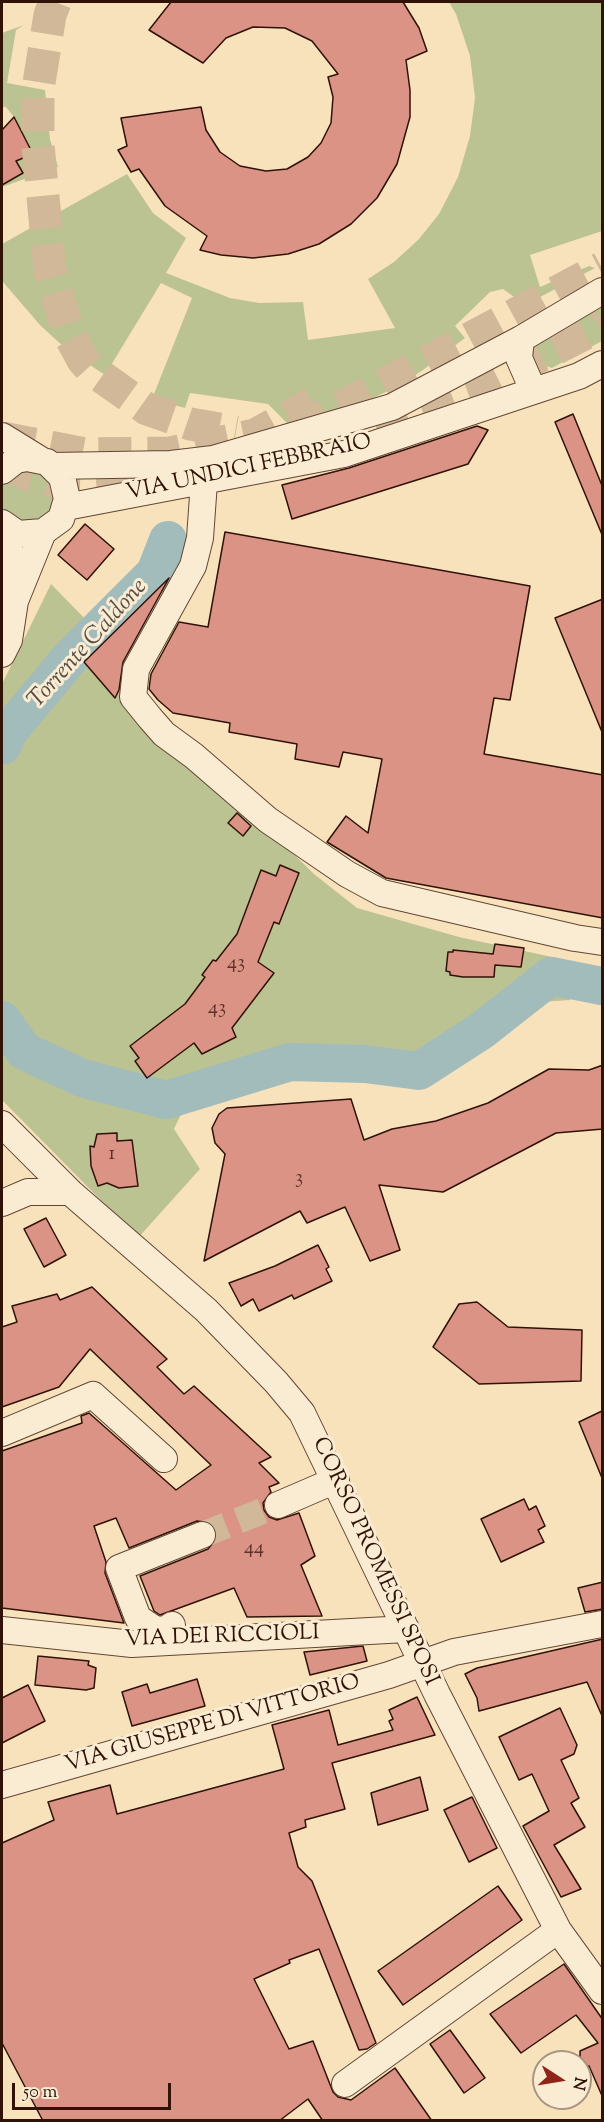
<!DOCTYPE html>
<style>
body{margin:0}
#map{position:relative;width:604px;height:2122px;overflow:hidden;background:#f8e2bc;font-family:"Sorts Mill Goudy",serif}
canvas{display:block}
.frame{position:absolute;inset:0;border:3px solid #301207;pointer-events:none}
.north{position:absolute;left:532px;top:2050px;width:60px;height:60px;box-sizing:border-box;background:#faecd3;border:2px solid #a99581;border-radius:50%;rotate:102deg;font-size:16px;font-weight:700;line-height:24px;text-align:center;color:#301207}
.north::after{content:'';display:block;margin:auto;width:21px;height:27px;background:#8f2418;clip-path:polygon(50% 0,100% 100%,50% 72%,0 100%)}
.scale{position:absolute;left:12px;top:2083px;width:159px;height:27px;box-sizing:border-box;border:3px solid #301207;border-top:0;padding-left:8px;font-size:18px;line-height:21px;white-space:nowrap;color:#301207;-webkit-text-stroke:4px #faecd3;paint-order:stroke}
</style>
<div id="map">
<canvas width="604" height="2122"></canvas>
<div class="frame"></div>
<div class="north">N</div>
<div class="scale">50 m</div>
</div>
<script>
const ctx = document.querySelector('canvas').getContext('2d');
ctx.lineJoin = 'round';
function fillPath(path, color) { ctx.fillStyle = color; ctx.fill(path, 'evenodd'); }
const poly = rows => new Path2D(rows.map(r => 'M' + r).join(''));
function stroke(path, color, width, dash) { ctx.strokeStyle = color; ctx.lineWidth = width; ctx.lineCap = dash ? 'butt' : 'round'; ctx.setLineDash(dash || []); ctx.stroke(path); }
function label(font, color, halo, rows, align = 'center') {
  ctx.font = font + ' "Sorts Mill Goudy",serif'; ctx.lineWidth = 6; ctx.setLineDash([]); ctx.textBaseline = 'middle'; ctx.strokeStyle = halo; ctx.fillStyle = color; for (const [text, x, y, turn = 0] of rows) {
    ctx.save(); ctx.translate(x, y); ctx.rotate((+turn || 0) * Math.PI / 180); ctx.textAlign = isNaN(turn) ? turn : align; if (halo) ctx.strokeText(text, 0, 0); ctx.fillText(text, 0, 0); ctx.restore();
  }
}
fillPath(poly([
 [449,2,602,2,602,231,530,255,540,287,589,266,595,268,525,305,503,289,490,292,455,326,465,338,423,370,399,386,364,402,296,424,287,423,268,404,190,393,185,408,152,399,192,298,161,283,105,375,66,349,40,325,3,282,2,244,127,174,153,213,186,238,166,273,230,298,259,303,303,302,308,340,395,328,368,279,394,262,419,239,439,214,458,177,470,136,475,98,470,56,456,14],
 [24,25,16,30,7,83,45,90,50,139,58,167,2,187,2,183,23,173,16,161,33,154,14,117,5,106,2,109,2,33],
 [602,303,602,341,552,368,542,365,536,356,535,345],
 [33,469,49,478,56,495,52,513,30,528,2,514,2,482,14,471],
 [51,584,137,672,133,686,268,829,314,874,357,908,459,937,557,958,577,971,570,1000,528,1003,438,1071,411,1080,399,1079,365,1064,290,1062,228,1081,184,1108,174,1129,200,1169,138,1238,2,1100,2,684]
]), '#bcc392');
stroke(poly([
 [2,746,9,731,69,659,155,573,168,540],
 [2,1020,24,1051,82,1078,166,1100,290,1062,365,1064,419,1071,481,1031,551,976,602,986]
]), '#a2bbbb', 38);
const building = poly([
 [171,2,403,2,419,28,427,51,406,60,410,90,410,117,397,164,377,198,351,224,319,244,288,254,253,258,221,255,200,250,207,236,165,206,139,169,131,172,118,150,127,146,121,118,201,107,206,130,220,152,240,166,266,171,287,169,308,157,321,143,331,123,333,97,328,77,338,74,312,41,285,28,253,27,226,38,203,63,149,30,171,2],
 [14,117,33,154,16,161,23,173,2,185,2,130,14,117],
 [573,414,603,488,603,537,555,422,573,414],
 [477,426,488,430,468,464,292,519,282,485,349,468,477,426],
 [85,524,114,549,87,580,58,555,85,524],
 [225,532,530,586,510,700,494,698,484,754,603,775,603,918,386,878,327,842,346,816,368,833,382,759,343,752,339,767,295,759,297,744,229,732,230,723,173,713,158,700,149,689,151,674,179,622,208,627,225,532],
 [169,578,123,662,119,690,115,698,84,662,169,578],
 [603,599,603,732,602,732,555,618,603,599],
 [237,813,251,826,243,836,228,823,237,813],
 [280,865,299,873,279,924,274,922,258,962,274,973,232,1028,236,1037,202,1054,194,1043,147,1078,135,1061,139,1058,130,1046,185,1004,205,977,202,975,213,960,216,961,237,934,261,870,276,876,280,865],
 [495,944,524,948,521,967,495,965,494,977,463,977,450,975,450,972,446,971,448,952,453,952,453,950,493,954,495,944],
 [603,1065,603,1129,556,1133,443,1192,379,1185,400,1250,370,1261,345,1207,307,1223,300,1211,204,1261,225,1154,215,1143,212,1128,219,1114,227,1108,351,1099,364,1140,392,1129,436,1121,488,1103,549,1069,589,1070,603,1065],
 [117,1133,117,1141,132,1140,138,1186,119,1188,107,1183,98,1186,91,1166,90,1146,94,1147,97,1134,117,1133],
 [46,1218,66,1255,44,1267,24,1229,46,1218],
 [318,1245,329,1267,326,1269,332,1281,294,1299,292,1295,259,1311,253,1299,241,1306,229,1283,275,1266,318,1245],
 [92,1287,167,1359,157,1367,184,1394,194,1386,271,1457,259,1463,279,1483,269,1487,271,1492,263,1503,264,1510,269,1517,277,1520,299,1513,315,1556,301,1565,322,1616,247,1617,234,1588,160,1615,154,1611,140,1576,208,1549,217,1538,216,1529,211,1523,197,1521,129,1548,116,1518,94,1526,106,1562,105,1573,124,1623,2,1608,2,1451,82,1423,81,1416,89,1413,176,1490,211,1465,90,1349,59,1387,2,1407,2,1327,17,1322,12,1306,57,1294,60,1300,92,1287],
 [477,1302,508,1327,582,1330,581,1381,479,1384,433,1347,459,1304,477,1302],
 [602,1411,602,1478,579,1422,602,1411],
 [524,1499,529,1510,536,1506,545,1526,538,1530,544,1542,501,1562,481,1519,524,1499],
 [603,1582,603,1609,585,1612,578,1588,603,1582],
 [603,1639,603,1718,587,1682,479,1711,477,1698,465,1674,477,1668,603,1639],
 [363,1646,367,1661,310,1675,304,1652,363,1646],
 [38,1656,89,1661,88,1665,96,1668,94,1688,86,1690,35,1685,38,1656],
 [197,1679,205,1706,132,1726,122,1692,147,1684,150,1693,197,1679],
 [28,1685,45,1721,2,1743,2,1698,28,1685],
 [417,1697,435,1735,332,1763,345,1809,305,1820,306,1827,289,1833,298,1867,312,1881,376,2043,367,2049,359,2050,319,1949,289,1960,290,1963,254,1979,289,2049,313,2041,333,2092,338,2097,351,2100,395,2068,432,2121,323,2121,308,2099,279,2121,43,2121,2,2043,2,1843,54,1820,48,1802,80,1793,110,1785,117,1814,284,1769,272,1725,329,1710,338,1745,393,1730,389,1721,393,1719,389,1710,417,1697],
 [560,1708,577,1745,574,1754,561,1760,579,1798,571,1803,585,1827,554,1845,581,1889,561,1897,523,1826,549,1811,532,1774,519,1780,499,1737,560,1708],
 [420,1777,428,1810,378,1825,371,1793,420,1777],
 [472,1797,497,1848,469,1862,444,1810,472,1797],
 [498,1886,522,1920,403,2005,378,1971,498,1886],
 [564,1964,603,2020,603,2098,589,2066,580,2070,580,2051,598,2043,576,2015,521,2053,490,2014,564,1964],
 [450,2030,485,2078,464,2093,430,2044,450,2030]
]);
fillPath(building, '#db9386');
stroke(building, '#301207', 1.5);
stroke(poly([
 [202,1535,278,1505]
]), '#d0b898', 26, [26, 13]);
stroke(poly([
 [55,2,50,15,38,89,38,145,50,270,69,334,83,360,92,370,147,409,190,424,236,432],
 [375,424,491,381,586,333,602,320],
 [297,431,602,268],
 [2,438,85,454,170,453,255,435,313,403],
 [2,462,28,475,57,482,83,483,152,476,184,469]
]), '#d0b898', 33, [33, 16]);
const minor = poly([
 [521,339,519,358,533,390],
 [2,436,41,460],
 [52,466,171,464,213,459,392,407,521,339,602,291],
 [2,471,16,460,27,458,47,462,62,477,67,499,61,519,43,532,18,534,2,523],
 [204,482,200,538,193,566,136,669,133,697,150,718,164,734,194,756,268,820,347,874,382,893,575,938,602,942],
 [66,507,344,454,579,376,602,364],
 [7,528,15,596],
 [2,654,9,640,15,601,43,532],
 [2,1124,70,1192,206,1310,276,1382,302,1413,437,1694,558,1930,602,1991],
 [2,1203,28,1192,70,1192],
 [2,1433,93,1395,164,1459],
 [278,1505,336,1480],
 [172,1625,167,1629,156,1630,138,1618,119,1568,202,1535],
 [2,1630,132,1644,406,1629],
 [2,1785,389,1675,454,1652,602,1624],
 [345,2084,558,1930]
]);
stroke(minor, '#624634', 28);
stroke(minor, '#faecd3', 26);
label('20px', '#5b3227', null, [
 ["43",236,965],
 ["43",217,1010],
 ["1",112,1156],
 ["3",299,1180],
 ["44",254,1550]
]);
label('22px', '#301207', '#faecd3', [
 ["VIA UNDICI FEBBRAIO",249,469,-12],
 ["CORSO PROMESSI SPOSI",374,1562,65],
 ["VIA DEI RICCIOLI",222,1638,-2],
 ["VIA GIUSEPPE DI VITTORIO",213,1725,-16]
]);
label('italic 24px', '#584d46', '#faecd3', [
 ["Torrente Caldone",89,645,-48]
]);
</script>
